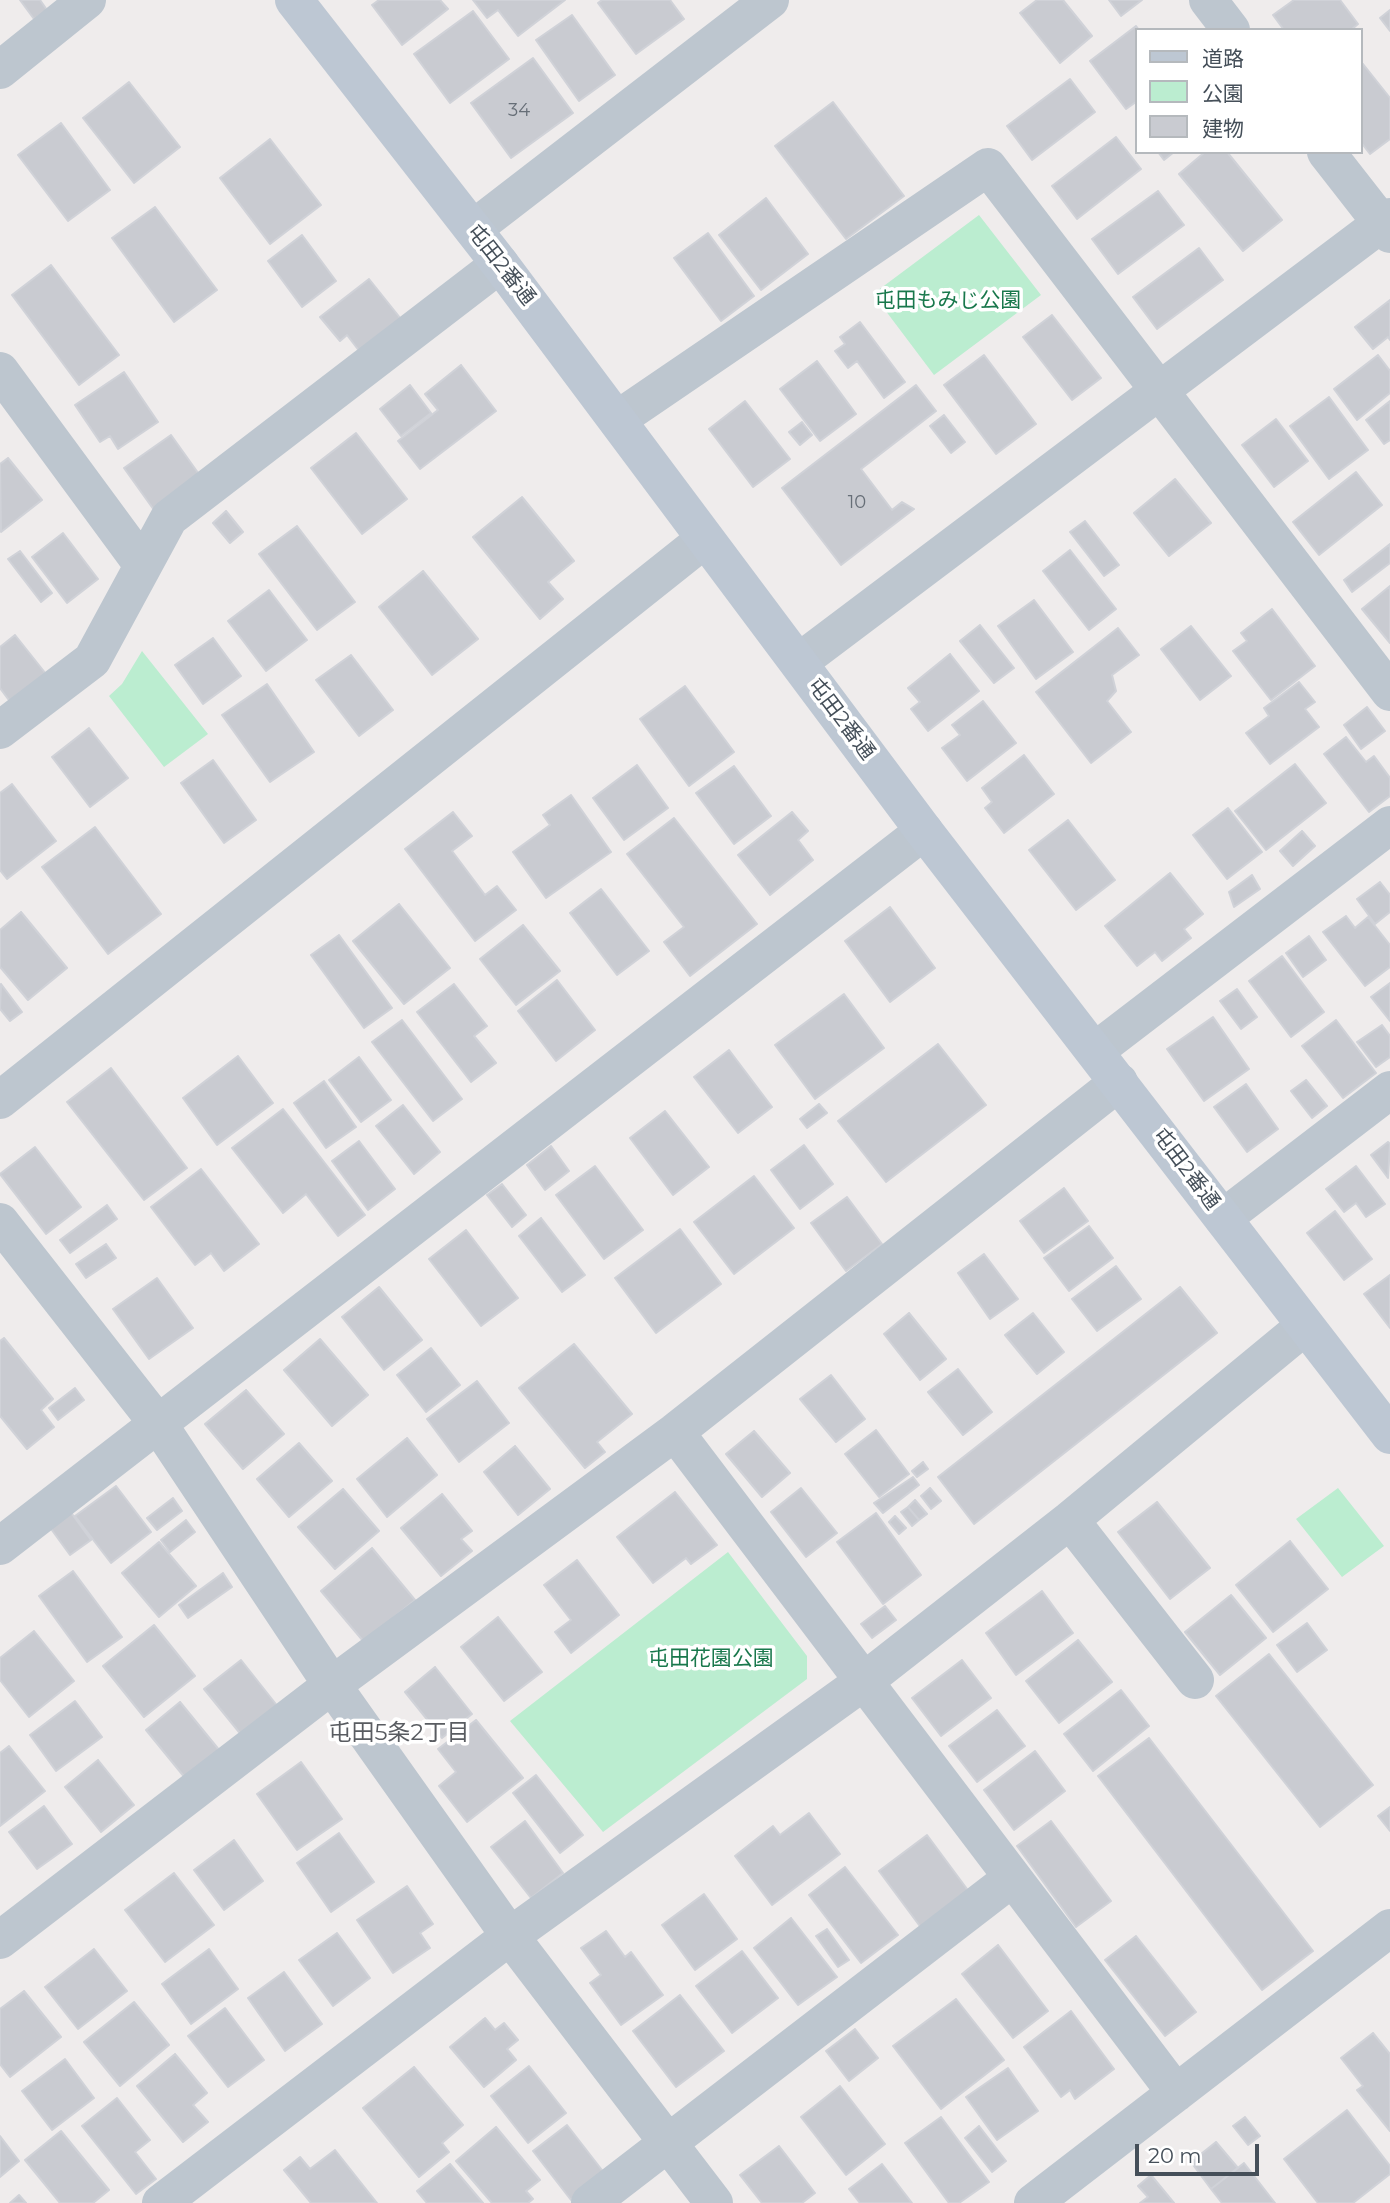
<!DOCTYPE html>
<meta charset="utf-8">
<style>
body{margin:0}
#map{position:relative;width:1390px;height:2203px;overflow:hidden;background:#efecec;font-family:Montserrat,"Noto Sans JP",sans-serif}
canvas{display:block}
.legend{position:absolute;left:1135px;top:28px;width:228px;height:126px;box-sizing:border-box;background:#fff;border:2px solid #b5b9bd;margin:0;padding:9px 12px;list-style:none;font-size:21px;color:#454f59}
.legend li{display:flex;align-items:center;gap:14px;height:35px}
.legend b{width:35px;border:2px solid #b5b9bd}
.scale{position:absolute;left:1135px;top:2144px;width:124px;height:32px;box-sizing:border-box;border:4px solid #454f59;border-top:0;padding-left:9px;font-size:21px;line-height:24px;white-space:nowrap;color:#454f59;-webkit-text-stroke:5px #fff;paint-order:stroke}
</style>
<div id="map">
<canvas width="1390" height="2203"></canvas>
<ul class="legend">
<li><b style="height:9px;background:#bdc7d3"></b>道路</li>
<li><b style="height:19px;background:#bbedd0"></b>公園</li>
<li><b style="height:19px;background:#c9cbd1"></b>建物</li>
</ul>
<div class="scale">20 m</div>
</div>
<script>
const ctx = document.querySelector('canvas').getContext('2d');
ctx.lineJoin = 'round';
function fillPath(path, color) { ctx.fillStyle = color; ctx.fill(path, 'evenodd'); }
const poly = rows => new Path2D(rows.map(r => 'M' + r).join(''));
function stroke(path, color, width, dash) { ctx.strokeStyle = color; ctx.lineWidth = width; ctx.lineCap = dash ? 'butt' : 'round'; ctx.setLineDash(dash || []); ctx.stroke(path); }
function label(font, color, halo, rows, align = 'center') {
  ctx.font = font + ' Montserrat,"Noto Sans JP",sans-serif'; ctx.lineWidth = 7; ctx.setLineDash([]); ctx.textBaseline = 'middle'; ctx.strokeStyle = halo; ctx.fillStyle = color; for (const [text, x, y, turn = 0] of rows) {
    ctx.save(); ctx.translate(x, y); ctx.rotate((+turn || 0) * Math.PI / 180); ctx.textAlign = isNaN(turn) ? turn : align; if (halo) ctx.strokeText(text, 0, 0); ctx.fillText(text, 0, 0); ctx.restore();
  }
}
fillPath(poly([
 [979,215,1041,295,934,375,873,294],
 [142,651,208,734,164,767,109,696,122,684],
 [1338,1488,1384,1546,1342,1577,1296,1519],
 [728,1552,807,1656,807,1679,603,1832,510,1721]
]), '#bbedd0');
const building = poly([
 [20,0,40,0,47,10,34,19,20,0],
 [379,0,440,0,448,9,402,45,372,5,379,0],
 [473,0,565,0,518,36,498,10,487,18,473,0],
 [602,0,670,0,684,19,636,54,598,3,602,0],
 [1037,0,1063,0,1092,36,1060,63,1020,13,1037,0],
 [1109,0,1142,0,1121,16,1109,0],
 [1294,0,1340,0,1358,24,1351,30,1284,30,1273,15,1294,0],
 [1390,10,1390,31,1380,18,1390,10],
 [473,11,509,59,450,103,414,54,473,11],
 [572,15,615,75,579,101,536,40,572,15],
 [1136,26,1139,30,1136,30,1136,102,1126,109,1090,61,1136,26],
 [533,58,573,113,511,158,471,103,533,58],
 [1363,64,1390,98,1390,139,1370,154,1360,141,1360,66,1363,64],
 [1070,79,1095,112,1032,160,1007,126,1070,79],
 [129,82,180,147,134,183,83,118,129,82],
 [833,102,904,196,846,239,775,146,833,102],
 [61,123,110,190,68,221,18,155,61,123],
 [1116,137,1141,169,1077,219,1052,186,1116,137],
 [270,139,321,205,270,244,220,178,270,139],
 [1158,152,1174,152,1164,160,1158,152],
 [1205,152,1227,152,1282,220,1243,251,1179,174,1205,152],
 [1158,191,1184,225,1118,274,1092,239,1158,191],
 [766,198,808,254,761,290,719,235,766,198],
 [155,207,217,290,174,322,112,238,155,207],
 [708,233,754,296,721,321,674,258,708,233],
 [302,235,336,281,302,307,268,261,302,235],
 [1199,248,1223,280,1157,329,1133,297,1199,248],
 [51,265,119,355,79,385,12,295,51,265],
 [369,279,401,319,360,352,347,335,340,341,320,317,369,279],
 [1390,300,1390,340,1388,337,1373,349,1355,327,1390,300],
 [1052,315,1101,378,1072,400,1023,337,1052,315],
 [860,322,905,382,884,398,857,361,848,368,835,351,845,344,840,337,860,322],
 [984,355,1036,424,996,454,944,385,984,355],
 [1378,355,1390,371,1390,393,1357,420,1334,389,1378,355],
 [817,361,856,414,820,441,780,389,817,361],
 [461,365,496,411,420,469,398,441,438,410,425,394,461,365],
 [124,372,158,422,118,449,110,436,100,442,75,405,124,372],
 [410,385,431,413,401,436,380,409,410,385],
 [916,385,936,411,861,469,892,510,902,502,914,509,841,565,782,488,916,385],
 [1329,397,1368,450,1329,479,1290,426,1329,397],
 [745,401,790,459,753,487,709,429,745,401],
 [1390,401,1390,440,1384,444,1366,420,1390,401],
 [944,415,965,442,951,453,930,426,944,415],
 [1276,419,1308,461,1274,487,1242,445,1276,419],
 [802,422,812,435,800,445,789,432,802,422],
 [356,433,407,499,362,534,311,468,356,433],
 [171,435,201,477,154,510,124,468,171,435],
 [8,458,42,500,1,532,0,464,8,458],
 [1356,472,1382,505,1319,555,1293,522,1356,472],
 [1175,479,1211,523,1169,556,1134,513,1175,479],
 [522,497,574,561,548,582,563,599,540,619,473,537,522,497],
 [226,511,243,532,230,543,213,523,226,511],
 [1085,521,1119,565,1104,576,1070,532,1085,521],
 [297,526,355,602,317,630,259,554,297,526],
 [63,533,98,579,67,603,32,557,63,533],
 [1390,544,1390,563,1352,592,1344,580,1390,544],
 [1070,550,1116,609,1089,630,1043,571,1070,550],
 [20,551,52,593,41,602,8,559,20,551],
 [423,571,478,639,432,675,379,607,423,571],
 [1390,586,1390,643,1362,609,1390,586],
 [269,590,307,640,266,671,228,621,269,590],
 [1034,600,1073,652,1036,679,998,626,1034,600],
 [1272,609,1315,666,1271,700,1233,651,1247,641,1241,633,1272,609],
 [980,625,1014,668,994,683,960,641,980,625],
 [1191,626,1231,676,1200,700,1161,649,1191,626],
 [1118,628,1139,655,1112,675,1116,691,1107,701,1131,732,1091,763,1036,692,1118,628],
 [15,635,50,679,14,707,0,688,0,647,15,635],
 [213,638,241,676,203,704,175,665,213,638],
 [950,654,979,691,928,731,911,709,920,702,908,688,950,654],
 [351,655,393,710,359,736,316,680,351,655],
 [1299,682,1315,702,1305,709,1319,727,1270,764,1246,733,1269,716,1264,708,1299,682],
 [267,684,314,752,270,782,222,715,267,684],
 [685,686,734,752,689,786,640,719,685,686],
 [983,701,1016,743,967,781,942,748,960,735,952,725,983,701],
 [1367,707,1385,731,1361,749,1344,725,1367,707],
 [89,728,128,778,90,807,52,757,89,728],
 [1346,737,1366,762,1374,756,1390,778,1390,796,1369,812,1324,754,1346,737],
 [1024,755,1054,794,1004,833,985,808,992,802,982,788,1024,755],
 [213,760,256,820,224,843,181,783,213,760],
 [1295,764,1326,803,1266,850,1235,811,1295,764],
 [637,765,668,808,624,840,593,798,637,765],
 [734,766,771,816,734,844,696,793,734,766],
 [12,784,56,841,7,879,0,870,0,793,12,784],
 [571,795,611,852,546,898,513,852,550,825,543,815,571,795],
 [1228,808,1262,852,1227,879,1193,835,1228,808],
 [453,812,472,836,452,851,485,895,497,886,516,910,475,941,405,849,453,812],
 [792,812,808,831,798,840,813,860,770,895,738,855,792,812],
 [674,818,757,924,690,976,664,942,684,927,627,854,674,818],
 [1068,820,1115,880,1076,910,1029,850,1068,820],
 [95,827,161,914,108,954,42,867,95,827],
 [1302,831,1315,846,1293,866,1280,851,1302,831],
 [1170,873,1203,914,1184,929,1191,938,1162,961,1155,952,1137,966,1105,926,1170,873],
 [1252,875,1260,889,1234,907,1229,892,1252,875],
 [1380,882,1390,895,1390,912,1375,924,1357,899,1380,882],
 [601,889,649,951,617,975,570,913,601,889],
 [399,904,450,968,404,1004,353,941,399,904],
 [890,907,935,968,890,1002,845,941,890,907],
 [21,912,67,968,28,1000,0,967,0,930,21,912],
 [1346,916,1355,928,1368,917,1390,945,1390,967,1365,986,1323,932,1346,916],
 [523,925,560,971,516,1005,480,959,523,925],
 [339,935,392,1008,364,1028,311,955,339,935],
 [1309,936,1326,960,1303,977,1286,953,1309,936],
 [1282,956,1324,1012,1291,1037,1249,981,1282,956],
 [557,980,595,1030,556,1061,518,1011,557,980],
 [1390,983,1390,1021,1371,997,1390,983],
 [1,984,22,1012,10,1021,0,1009,1,984],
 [454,984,487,1026,474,1036,496,1063,471,1082,417,1012,454,984],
 [1237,989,1257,1017,1241,1029,1220,1001,1237,989],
 [844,994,884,1048,815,1099,775,1045,844,994],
 [1213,1017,1249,1069,1204,1101,1167,1049,1213,1017],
 [402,1020,462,1099,433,1121,372,1042,402,1020],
 [1336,1020,1376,1073,1343,1098,1302,1046,1336,1020],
 [1382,1025,1390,1036,1390,1057,1376,1067,1357,1042,1382,1025],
 [938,1044,986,1105,886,1182,838,1121,938,1044],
 [729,1050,772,1107,738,1133,694,1077,729,1050],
 [238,1056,273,1103,217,1145,183,1098,238,1056],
 [359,1057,391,1100,361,1122,329,1080,359,1057],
 [111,1068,187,1168,144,1200,67,1102,111,1068],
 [1306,1080,1327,1106,1312,1118,1291,1091,1306,1080],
 [324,1081,356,1127,326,1148,294,1103,324,1081],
 [1246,1084,1278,1129,1247,1152,1214,1107,1246,1084],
 [819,1104,827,1113,807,1128,800,1119,819,1104],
 [403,1105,440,1152,414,1174,376,1126,403,1105],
 [283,1109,365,1215,338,1236,306,1194,283,1213,232,1148,283,1109],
 [665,1111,709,1167,673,1195,630,1138,665,1111],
 [359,1141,395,1189,368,1210,332,1161,359,1141],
 [1388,1142,1390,1144,1388,1178,1371,1155,1388,1142],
 [804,1145,833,1184,800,1209,771,1170,804,1145],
 [551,1146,569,1171,545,1190,527,1165,551,1146],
 [35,1147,81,1207,46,1234,0,1174,35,1147],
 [595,1166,643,1230,604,1259,556,1195,595,1166],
 [1356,1166,1385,1204,1366,1217,1356,1203,1344,1212,1326,1189,1356,1166],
 [201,1169,259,1244,224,1271,211,1253,195,1265,151,1207,201,1169],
 [754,1176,794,1228,734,1274,694,1222,754,1176],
 [502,1184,526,1215,512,1227,487,1195,502,1184],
 [1064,1188,1088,1221,1044,1253,1020,1221,1064,1188],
 [847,1197,882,1244,846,1271,811,1223,847,1197],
 [107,1205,117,1219,70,1253,60,1240,107,1205],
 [1335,1211,1372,1259,1344,1280,1307,1233,1335,1211],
 [541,1218,585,1275,562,1292,519,1236,541,1218],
 [1089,1226,1113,1258,1069,1291,1044,1258,1089,1226],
 [680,1229,721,1284,656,1333,615,1278,680,1229],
 [466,1230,518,1298,481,1326,429,1259,466,1230],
 [106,1244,116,1258,86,1278,76,1264,106,1244],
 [984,1254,1018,1299,990,1319,958,1273,984,1254],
 [1116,1266,1141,1299,1097,1331,1072,1299,1116,1266],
 [1390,1275,1390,1328,1364,1294,1390,1275],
 [157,1278,193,1328,149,1359,113,1309,157,1278],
 [379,1287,422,1340,384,1370,342,1317,379,1287],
 [1180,1287,1217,1333,974,1524,938,1477,1180,1287],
 [909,1313,946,1359,920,1380,884,1334,909,1313],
 [1033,1313,1064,1352,1037,1374,1005,1335,1033,1313],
 [4,1338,53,1399,41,1410,54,1427,27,1449,0,1416,0,1341,4,1338],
 [320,1339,368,1395,332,1426,284,1370,320,1339],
 [574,1344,632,1414,597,1442,605,1452,585,1468,519,1388,574,1344],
 [431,1348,460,1385,426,1412,397,1375,431,1348],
 [958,1369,992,1412,963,1435,928,1392,958,1369],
 [831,1375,865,1419,836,1442,800,1399,831,1375],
 [477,1381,509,1423,459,1462,427,1419,477,1381],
 [75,1388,84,1400,58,1420,49,1408,75,1388],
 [246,1390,284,1434,243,1469,205,1424,246,1390],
 [876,1430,909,1474,879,1497,845,1454,876,1430],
 [754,1431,790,1473,762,1497,726,1454,754,1431],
 [407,1438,437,1475,387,1517,357,1479,407,1438],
 [299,1443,332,1481,289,1517,257,1479,299,1443],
 [515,1446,550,1489,518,1515,484,1472,515,1446],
 [923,1462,928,1469,917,1477,912,1471,923,1462],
 [913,1477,919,1485,883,1513,874,1503,913,1477],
 [116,1486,151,1532,111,1563,75,1516,116,1486],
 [801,1488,837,1533,806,1557,771,1512,801,1488],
 [930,1488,941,1501,931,1509,921,1496,930,1488],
 [343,1489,379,1531,335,1569,298,1527,343,1489],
 [675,1492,717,1545,691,1564,686,1558,653,1583,617,1537,675,1492],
 [442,1494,472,1531,461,1539,472,1551,441,1576,401,1528,442,1494],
 [173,1498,182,1511,157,1530,147,1518,173,1498],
 [915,1500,927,1514,919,1520,908,1507,915,1500],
 [1157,1502,1210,1568,1170,1599,1118,1532,1157,1502],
 [67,1507,91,1540,70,1555,46,1522,67,1507],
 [908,1507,919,1520,912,1526,901,1512,908,1507],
 [876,1513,921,1575,883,1604,837,1542,876,1513],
 [895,1516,906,1528,899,1534,889,1522,895,1516],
 [186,1520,195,1532,170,1552,161,1540,186,1520],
 [1290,1541,1328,1589,1273,1632,1236,1585,1290,1541],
 [159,1542,196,1586,159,1617,122,1573,159,1542],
 [372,1548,415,1600,364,1642,321,1591,372,1548],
 [577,1560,619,1615,571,1653,555,1632,571,1620,544,1585,577,1560],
 [73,1571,122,1637,87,1662,39,1596,73,1571],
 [223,1573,232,1587,188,1618,179,1605,223,1573],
 [1042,1591,1073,1633,1016,1675,986,1633,1042,1591],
 [1231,1595,1266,1638,1220,1675,1185,1632,1231,1595],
 [885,1606,896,1620,872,1638,861,1624,885,1606],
 [498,1617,542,1672,504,1701,461,1647,498,1617],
 [1307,1623,1327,1650,1297,1672,1277,1645,1307,1623],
 [154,1625,195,1676,144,1717,103,1666,154,1625],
 [34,1631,74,1681,29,1717,0,1680,0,1658,34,1631],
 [1078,1640,1112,1682,1059,1723,1026,1681,1078,1640],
 [1269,1654,1373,1785,1320,1827,1216,1696,1269,1654],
 [241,1660,279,1708,243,1737,204,1689,241,1660],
 [962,1660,991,1698,941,1736,912,1698,962,1660],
 [435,1667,472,1714,442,1738,405,1692,435,1667],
 [1121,1690,1149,1726,1093,1771,1064,1734,1121,1690],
 [75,1701,102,1737,56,1771,30,1735,75,1701],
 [180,1702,220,1751,186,1779,146,1730,180,1702],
 [997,1710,1025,1746,977,1782,949,1746,997,1710],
 [476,1720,523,1778,467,1822,439,1786,456,1772,438,1749,476,1720],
 [1149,1738,1313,1951,1262,1990,1098,1776,1149,1738],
 [9,1746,45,1791,0,1826,0,1753,9,1746],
 [1035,1751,1065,1791,1014,1830,984,1790,1035,1751],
 [98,1760,134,1805,101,1832,65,1787,98,1760],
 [301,1762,342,1819,297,1850,257,1794,301,1762],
 [536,1775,583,1835,560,1853,513,1793,536,1775],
 [44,1806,72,1844,37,1869,9,1832,44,1806],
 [1390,1807,1390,1831,1378,1816,1390,1807],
 [809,1813,840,1854,772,1905,735,1856,773,1826,780,1835,809,1813],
 [525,1821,563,1873,531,1898,491,1847,525,1821],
 [1051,1821,1111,1901,1076,1927,1017,1846,1051,1821],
 [339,1833,374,1882,331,1912,297,1863,339,1833],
 [927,1835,970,1893,922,1929,879,1871,927,1835],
 [234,1840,263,1881,224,1910,194,1870,234,1840],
 [845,1867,898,1935,861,1963,809,1895,845,1867],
 [174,1873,214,1925,165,1962,125,1910,174,1873],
 [407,1886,433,1924,420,1933,430,1948,393,1973,357,1920,407,1886],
 [704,1894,737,1939,695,1970,662,1925,704,1894],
 [791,1918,837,1977,798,2005,754,1948,791,1918],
 [827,1929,849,1960,838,1967,816,1936,827,1929],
 [606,1931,625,1957,631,1952,663,1995,621,2025,590,1983,601,1975,581,1948,606,1931],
 [337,1933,370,1978,333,2006,299,1960,337,1933],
 [1136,1936,1196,2012,1165,2036,1105,1960,1136,1936],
 [998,1945,1048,2011,1013,2038,962,1974,998,1945],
 [94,1949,127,1991,78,2029,45,1987,94,1949],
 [209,1949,238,1989,191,2024,162,1984,209,1949],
 [742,1951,778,1998,732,2033,696,1986,742,1951],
 [284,1972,322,2024,285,2051,248,1998,284,1972],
 [24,1991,61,2037,10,2077,0,2064,0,2009,24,1991],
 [680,1995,724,2051,676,2087,633,2031,680,1995],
 [956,1999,1004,2060,941,2109,893,2046,956,1999],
 [134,2002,169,2045,120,2086,84,2042,134,2002],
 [225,2008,264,2060,228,2087,188,2036,225,2008],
 [1071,2011,1114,2069,1075,2099,1070,2090,1061,2097,1024,2047,1071,2011],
 [485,2018,495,2030,504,2023,518,2040,507,2049,516,2060,484,2087,450,2047,485,2018],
 [855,2029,878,2058,849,2081,826,2051,855,2029],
 [1373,2033,1390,2054,1390,2131,1357,2090,1363,2086,1341,2058,1373,2033],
 [175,2054,207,2093,193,2105,208,2122,183,2142,137,2086,175,2054],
 [65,2059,94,2098,52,2130,22,2091,65,2059],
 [529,2066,566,2113,528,2143,491,2096,529,2066],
 [414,2067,463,2125,442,2143,449,2152,419,2177,363,2108,414,2067],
 [1008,2068,1038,2111,997,2140,966,2097,1008,2068],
 [840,2086,885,2144,846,2175,801,2117,840,2086],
 [117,2098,150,2140,135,2152,156,2179,136,2194,82,2126,117,2098],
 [1347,2110,1390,2166,1390,2174,1353,2203,1318,2203,1284,2159,1347,2110],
 [941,2117,989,2182,959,2203,949,2203,905,2143,941,2117],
 [1245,2117,1260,2136,1248,2145,1233,2126,1245,2117],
 [567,2125,605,2174,571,2200,533,2151,567,2125],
 [979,2126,1006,2161,992,2172,965,2138,979,2126],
 [496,2127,540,2180,526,2191,533,2199,528,2203,492,2203,456,2161,496,2127],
 [61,2131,109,2190,93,2203,60,2203,25,2160,61,2131],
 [0,2136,19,2161,0,2177,0,2136],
 [1216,2142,1238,2168,1211,2189,1191,2162,1216,2142],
 [779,2146,815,2193,802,2203,762,2203,740,2175,779,2146],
 [335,2150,377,2203,311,2203,284,2170,300,2157,310,2169,335,2150],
 [1244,2163,1275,2203,1222,2203,1211,2189,1244,2163],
 [450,2164,483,2203,427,2203,417,2191,450,2164],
 [882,2164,912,2203,860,2203,849,2189,882,2164],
 [1151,2175,1174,2203,1140,2203,1148,2197,1138,2186,1151,2175],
 [19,2195,26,2203,10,2203,19,2195]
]);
fillPath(building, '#c9cbd1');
stroke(building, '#d0d2d8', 2);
stroke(poly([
 [1208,0,1231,30],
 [0,70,87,0],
 [1326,152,1390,234],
 [473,229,770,0],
 [0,371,142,564],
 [618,419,988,167,1390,692],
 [799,662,1390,217],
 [0,730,92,660,169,518,500,264],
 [1095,1051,1390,825],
 [0,1100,705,539],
 [1223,1218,1390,1090],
 [0,1222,159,1425,332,1685,510,1936,714,2203],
 [675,1432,1176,2093],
 [1070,1520,1195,1680],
 [0,1546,924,831],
 [0,1940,332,1685,675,1432,1119,1082],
 [161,2203,510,1936,863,1682,1070,1520,1305,1326],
 [590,2203,1011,1879],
 [1033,2203,1390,1928]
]), '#bdc6cf', 38);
stroke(poly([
 [294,0,500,264,924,831,1390,1435]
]), '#bdc7d3', 38);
label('18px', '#666e77', null, [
 ["34",519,111],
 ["10",857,503]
]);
label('21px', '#454f59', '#fff', [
 ["屯田2番通",501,265,52],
 ["屯田2番通",841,719,53],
 ["屯田2番通",1186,1169,53]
]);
label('21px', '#19784c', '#fff', [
 ["屯田もみじ公園",948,301],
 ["屯田花園公園",711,1659]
]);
label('23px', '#595c61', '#fff', [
 ["屯田5条2丁目",399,1733]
]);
</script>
